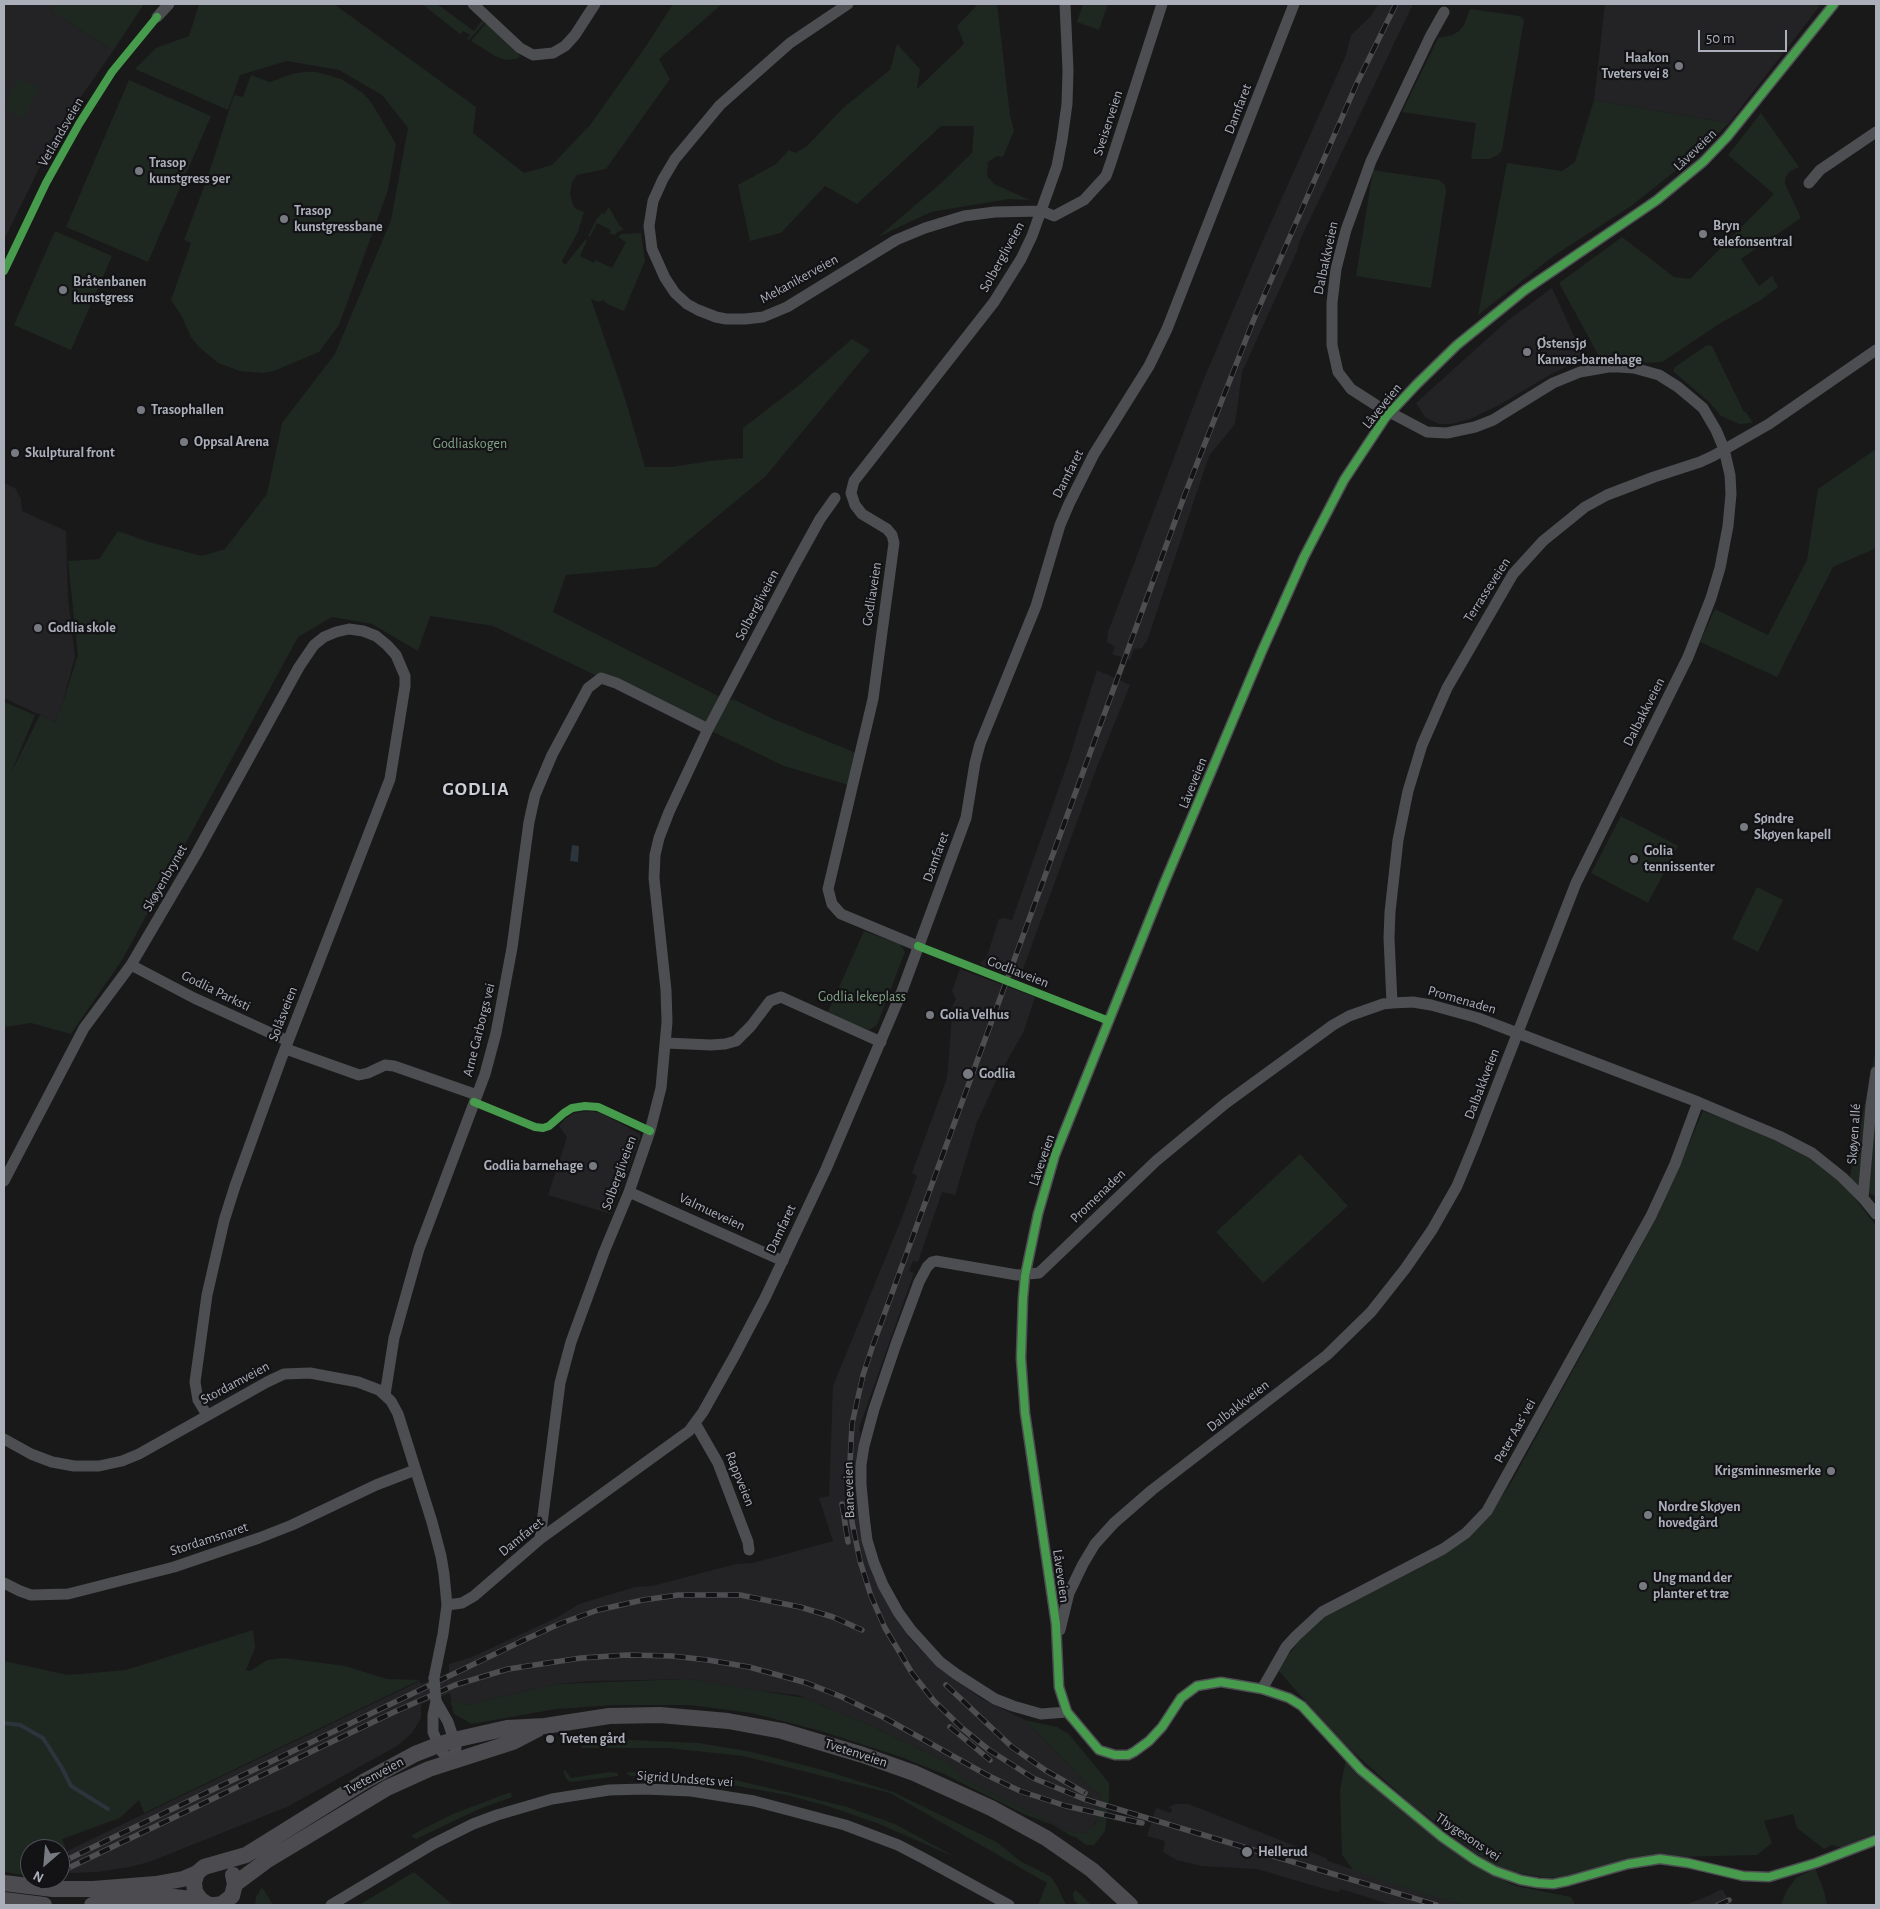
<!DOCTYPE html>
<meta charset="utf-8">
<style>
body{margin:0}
#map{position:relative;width:1880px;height:1909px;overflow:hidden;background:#19191a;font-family:"Alegreya Sans",sans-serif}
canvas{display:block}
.frame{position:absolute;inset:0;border:5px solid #abafba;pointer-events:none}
.north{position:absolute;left:20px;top:1839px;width:50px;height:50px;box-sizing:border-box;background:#131316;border:1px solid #505158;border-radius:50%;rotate:207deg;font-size:14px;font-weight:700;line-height:20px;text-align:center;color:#abafba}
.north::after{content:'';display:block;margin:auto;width:18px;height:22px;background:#787a82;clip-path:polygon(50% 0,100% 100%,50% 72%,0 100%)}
.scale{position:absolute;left:1698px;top:30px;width:89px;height:22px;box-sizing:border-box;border:2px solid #abafba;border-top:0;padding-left:6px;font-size:15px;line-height:18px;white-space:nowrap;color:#abafba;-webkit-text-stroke:4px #131316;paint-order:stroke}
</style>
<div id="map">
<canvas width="1880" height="1909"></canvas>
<div class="frame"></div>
<div class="north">N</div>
<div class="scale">50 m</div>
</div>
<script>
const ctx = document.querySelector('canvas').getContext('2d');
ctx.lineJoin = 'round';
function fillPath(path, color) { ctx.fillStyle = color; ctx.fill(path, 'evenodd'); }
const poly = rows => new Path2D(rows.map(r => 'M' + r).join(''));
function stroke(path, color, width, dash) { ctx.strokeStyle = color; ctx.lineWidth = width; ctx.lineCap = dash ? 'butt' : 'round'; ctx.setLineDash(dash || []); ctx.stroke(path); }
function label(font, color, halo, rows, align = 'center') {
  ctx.font = font + ' "Alegreya Sans",sans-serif'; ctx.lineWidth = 4.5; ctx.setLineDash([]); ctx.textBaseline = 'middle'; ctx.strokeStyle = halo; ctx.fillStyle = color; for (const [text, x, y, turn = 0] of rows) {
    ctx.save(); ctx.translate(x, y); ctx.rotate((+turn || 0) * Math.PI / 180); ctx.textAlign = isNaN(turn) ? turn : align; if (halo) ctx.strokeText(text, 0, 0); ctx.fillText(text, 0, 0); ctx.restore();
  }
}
fillPath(poly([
 [4,4,54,4,51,11,113,51,58,130,4,240],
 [1378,4,1413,4,1300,240,1297,251,1242,372,1235,424,1209,456,1147,641,1142,648,1134,649,1130,660,1112,654,1115,647,1107,642,1108,632,1203,381,1263,240,1346,55,1351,35,1371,16],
 [1605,4,1817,4,1819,7,1729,123,1594,100],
 [1552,288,1586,362,1571,364,1548,376,1499,405,1470,419,1451,424,1439,424,1425,417,1416,403,1507,321],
 [4,483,15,488,21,499,22,511,66,531,68,598,75,657,62,705,55,722,4,698],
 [1097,670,1130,685,1097,767,1019,980,980,964,982,961,986,959,999,919,1003,918,1012,920,1068,762],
 [960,969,1035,997,1024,1031,998,1077,977,1122,955,1195,942,1192,918,1262,913,1261,910,1268,909,1271,914,1273,859,1428,859,1431,861,1432,856,1460,856,1490,867,1556,872,1574,889,1608,912,1641,940,1669,982,1699,1025,1720,1094,1791,1101,1794,1098,1818,1090,1831,1081,1834,1067,1831,965,1780,948,1763,874,1727,798,1695,753,1690,688,1679,593,1681,556,1684,466,1705,451,1700,450,1693,421,1704,421,1718,412,1733,397,1746,289,1806,149,1862,130,1867,97,1872,69,1873,60,1878,60,1857,63,1855,63,1853,420,1681,421,1684,449,1673,449,1664,472,1657,500,1644,560,1616,579,1604,635,1587,652,1586,736,1564,753,1563,833,1541,819,1498,829,1496,833,1386,903,1215,917,1176,912,1173,947,1078,953,1004,956,999,952,991],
 [588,1111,601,1113,640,1134,640,1138,611,1214,548,1195,567,1137,559,1126,565,1119,574,1113],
 [1176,1804,1188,1804,1196,1807,1326,1858,1328,1861,1444,1900,1464,1905,1392,1905,1341,1889,1338,1892,1332,1891,1257,1869,1202,1866,1177,1860,1163,1852,1165,1841,1147,1836,1156,1808,1171,1813,1172,1809,1168,1807],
 [1722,1889,1732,1905,1685,1905,1708,1896]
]), '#232326');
fillPath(poly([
 [54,4,144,4,113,51,51,11],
 [199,4,334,4,476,107,473,133,524,173,552,165,590,125,644,49,673,4,722,4,659,59,670,79,606,169,577,175,572,182,570,194,573,205,576,209,584,212,578,232,562,261,565,265,585,240,587,241,580,256,594,263,595,260,612,268,626,242,618,237,621,234,641,233,645,261,624,311,609,305,603,300,599,302,591,299,623,392,645,467,672,467,709,461,743,458,743,428,799,385,852,339,870,350,765,477,656,567,566,575,553,612,728,701,733,699,773,719,861,755,855,787,784,766,493,626,430,616,418,651,372,624,332,617,298,637,122,960,71,1034,31,1023,4,1027,4,702,35,715,11,773,40,715,55,722,62,705,78,655,68,561,99,559,118,531,149,542,202,556,225,549,267,494,282,423,335,354,391,220,408,128,382,95,339,70,287,61,240,75,228,110,135,69,156,48,189,36],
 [422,4,437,4,474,31,482,20,485,22,469,40,467,39,470,35,463,31,460,34],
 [978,4,997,4,1010,115,1014,131,1003,157,997,156,988,162,987,176,994,184,1030,200,1009,199,931,212,878,237,940,184,972,153,974,126,941,126,857,204,825,186,781,233,750,241,738,185,776,164,789,150,795,153,807,146,843,108,890,70,897,44,920,69,917,89,964,44,957,26],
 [1083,4,1108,4,1099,30,1077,22],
 [1470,9,1520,16,1524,20,1502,150,1498,155,1489,159,1471,159,1476,123,1402,112,1438,38,1452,35,1459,31,1464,25],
 [487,22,516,52,521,56,517,59,506,60,495,56,471,41],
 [304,72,317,72,341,79,363,93,371,102,396,144,388,190,339,325,319,352,274,371,263,373,240,371,218,363,199,347,191,337,181,315,171,300,191,243,184,240,208,176,234,95,243,97,251,75,270,82,292,74],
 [19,78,39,88,24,118,4,108],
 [129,80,211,116,148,262,66,227],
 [1594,100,1729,123,1697,154,1631,206,1555,255,1478,315,1507,163,1562,171,1575,162],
 [1761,113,1799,167,1790,171,1785,178,1785,184,1801,218,1741,259,1759,286,1772,276,1778,287,1761,300,1719,324,1662,362,1647,363,1635,360,1609,358,1601,360,1559,283,1622,237,1674,277,1690,279,1774,194,1728,155],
 [1373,170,1439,180,1445,185,1446,192,1431,288,1356,276],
 [609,207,619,225,624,229,618,232,614,235,609,233,611,230,597,223,590,237,588,236,596,220,602,213,604,214],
 [55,231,112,256,71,350,14,325],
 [1707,345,1712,346,1744,412,1746,412,1753,423,1739,424,1721,416,1710,403,1673,371,1675,367],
 [1876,449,1876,548,1833,567,1777,677,1700,642,1715,609,1768,635,1807,560,1818,489],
 [1621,816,1678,846,1648,903,1591,873],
 [1757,887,1783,900,1758,952,1732,939],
 [864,931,900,944,905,952,877,1025,869,1030,827,1014],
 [1876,1048,1876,1197,1849,1181],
 [1703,1111,1768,1135,1804,1152,1849,1190,1876,1226,1876,1833,1843,1848,1832,1845,1824,1849,1797,1828,1793,1814,1764,1821,1772,1843,1757,1855,1676,1857,1579,1875,1548,1878,1516,1873,1498,1868,1486,1861,1411,1804,1340,1740,1278,1670,1281,1664,1303,1636,1329,1613,1489,1516,1512,1481,1657,1217],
 [1300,1154,1348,1206,1263,1283,1216,1232],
 [253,1630,255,1648,246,1670,250,1671,267,1660,284,1658,345,1666,387,1679,420,1680,144,1813,139,1800,120,1818,62,1839,66,1850,60,1854,60,1849,30,1849,30,1871,23,1875,4,1872,4,1661,68,1675,126,1670],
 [688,1679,805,1698,874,1727,948,1763,965,1780,1067,1831,1077,1833,1086,1833,1096,1823,1101,1794,1094,1791,1025,1720,1057,1727,1069,1734,1109,1783,1109,1798,1105,1831,1094,1845,1086,1845,1074,1836,1073,1837,1053,1825,1024,1814,946,1775,901,1757,821,1731,751,1713,690,1705,615,1705,556,1709,472,1724,454,1714,451,1703,451,1700,466,1705,556,1684],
 [631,1740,698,1743,747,1751,823,1770,893,1792,980,1834,998,1843,1020,1861,1042,1872,1051,1877,1057,1886,1066,1905,1038,1905,1047,1883,890,1793,743,1756,667,1748,582,1748,581,1746,606,1741],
 [1346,1759,1494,1876,1516,1886,1571,1897,1575,1905,1464,1905,1444,1900,1354,1871,1342,1855,1340,1790],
 [565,1770,571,1778,610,1772,618,1773,618,1776,571,1782,567,1780,563,1771],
 [628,1772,673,1773,735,1780,795,1794,847,1807,895,1824,957,1858,877,1823,827,1806,787,1795,704,1780,662,1776,631,1776,627,1774],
 [508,1793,511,1793,512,1797,477,1810,416,1839,412,1837,412,1835,425,1828,453,1814],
 [1815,1868,1824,1891,1827,1905,1781,1905,1787,1890,1796,1878],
 [414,1872,453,1905,359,1905],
 [262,1887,273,1905,255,1905,256,1897],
 [1075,1890,1078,1892,1091,1905,1079,1905,1074,1900,1073,1894]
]), '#1f2721');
fillPath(poly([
 [572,845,579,846,578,862,570,861]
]), '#2c343c');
stroke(poly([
 [4,1723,20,1725,43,1738,62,1768,71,1786,108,1809]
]), '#2c343c', 4);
stroke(poly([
 [473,4,520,48,533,55,553,53,565,46,575,35,595,4],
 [848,4,790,43,720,105,675,159,663,179,653,201,649,226,652,249,665,278,675,293,687,304,698,310,716,317,726,319,745,319,763,317,787,307,896,240,925,228,964,216,995,212,1042,211,1054,216,1084,200,1106,176,1110,165,1162,4],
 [1834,4,1727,137,1703,162,1657,200,1525,290,1457,345,1417,384,1385,418,1344,480,1304,557,1262,651,1163,886,1055,1155,1038,1214,1025,1276,1023,1298,1021,1358,1025,1413,1056,1624,1059,1687,1067,1712,1099,1750,1115,1755,1128,1755,1134,1752,1149,1741,1162,1727,1181,1698,1197,1686,1221,1682,1262,1689,1289,1698,1302,1706,1361,1770,1442,1837,1475,1860,1495,1871,1521,1880,1538,1883,1553,1884,1568,1881,1628,1864,1660,1859,1688,1863,1743,1876,1769,1877,1816,1863,1876,1840],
 [157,17,169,4],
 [1809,183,1820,170,1876,132],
 [918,946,841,914,832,904,828,889,873,699,894,543,892,535,887,529,862,514,855,505,851,493,854,481,994,302,1021,259,1032,236,1057,166,1062,140,1067,104,1068,70,1065,4],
 [131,965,194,998,288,1041],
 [1392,1003,1389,938,1390,912,1398,840,1408,791,1422,745,1447,688,1513,574,1543,541,1585,507,1607,495,1654,477,1700,462,1713,456,1769,424,1876,350],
 [666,1043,711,1045,725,1044,736,1041,751,1026,770,1001,781,997,881,1042],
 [286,1049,359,1075,368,1073,385,1065,394,1066,477,1095],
 [4,1181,84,1028,131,965,195,856,299,667,314,645,324,637,336,632,349,629,363,631,376,636,387,645,396,655,405,676,405,686,390,779,280,1062,235,1186,224,1221,207,1295,195,1382,198,1400,207,1415],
 [629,1192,783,1261],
 [1863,1198,1871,1106,1876,1072],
 [385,1395,394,1338,419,1249,485,1074,496,1033,512,948,529,822,535,795,552,755,588,688,601,678,616,683,708,729],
 [695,1423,718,1463,748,1542,749,1550],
 [4,1439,31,1454,52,1462,74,1466,99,1466,122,1461,139,1454,267,1382,284,1374,310,1373,358,1382,379,1390,391,1401,398,1414,432,1522,441,1556,444,1574,447,1605,443,1634,434,1678],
 [540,1539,560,1383,571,1342,604,1252,629,1192,650,1131,661,1088,667,1022,666,990,654,878,655,855,659,838,669,812,708,729,794,566,820,519,835,498],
 [4,1583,20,1591,31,1595,68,1594,174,1567,259,1538,292,1525,376,1485,415,1470],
 [447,1605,462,1603,474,1596,540,1539,689,1431,703,1412,735,1355,765,1298,826,1169,902,991,966,818,975,763,980,744,1036,606,1060,525,1069,504,1094,454,1149,366,1167,329,1294,4],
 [1060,1630,1069,1593,1083,1564,1095,1544,1114,1523,1152,1490,1327,1355,1371,1312,1405,1269,1432,1230,1457,1186,1474,1145,1576,883,1688,657,1711,598,1720,568,1728,526,1731,494,1730,475,1724,449,1716,430,1703,408,1678,387,1659,375,1634,368,1619,367,1608,367,1580,372,1553,383,1493,420,1475,427,1447,433,1427,432,1376,405,1351,389,1338,372,1332,345,1332,303,1336,269,1346,230,1371,161,1430,37,1444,12],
 [1262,1689,1286,1647,1296,1636,1322,1612,1443,1549,1466,1533,1487,1511,1651,1216,1675,1164,1698,1102],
 [436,1701,448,1722,454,1740,456,1748,452,1761,442,1752,433,1732,433,1715,436,1701],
 [1067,1712,1041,1714,1013,1706,995,1699,956,1674,940,1662,911,1630,898,1612,883,1585,874,1563,867,1540,864,1516,861,1484,861,1465,864,1446,874,1409,896,1344,919,1282,927,1267,932,1262,936,1261,1017,1275,1039,1273,1156,1161,1226,1103,1333,1025,1349,1016,1383,1004,1392,1003,1413,1002,1431,1005,1478,1018,1698,1102,1779,1136,1812,1153,1842,1177,1863,1198,1876,1214],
 [331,1905,433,1844,473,1824,497,1815,552,1799,609,1790,645,1789,691,1791,754,1801,845,1825,898,1845,923,1858,1009,1905]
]), '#4d4e52', 11);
stroke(poly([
 [4,1883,53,1889,93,1889,156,1884,183,1879,197,1873],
 [235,1884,266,1861,387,1788,429,1769,513,1742,538,1729],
 [4,1900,44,1905],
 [201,1900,195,1892,194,1882,197,1873,204,1867,246,1855,365,1781,415,1754,438,1745,454,1740,507,1728,545,1726,609,1716,660,1715,728,1721,782,1731,863,1755,914,1773,991,1808,1046,1838,1092,1870,1130,1905],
 [92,1905,174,1897,201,1900,209,1905,215,1905],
 [216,1905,222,1904,232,1896,235,1884,233,1875]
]), '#4c4c50', 16);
const rail = poly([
 [1396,4,1357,83,1254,319,1185,494,873,1345,863,1375,852,1424,849,1482,852,1522,860,1561,871,1596,885,1628,912,1673,934,1701,962,1728,989,1750,1033,1778,1084,1799,1436,1905],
 [842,1504,848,1542],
 [946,1685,1012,1747,1045,1770,1085,1793],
 [950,1727,990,1760],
 [60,1863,524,1640,559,1624,598,1610,643,1600,678,1595,740,1595,800,1607,833,1617,862,1630],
 [60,1872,394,1712,455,1685,508,1669,581,1658,627,1655,672,1656,708,1660,749,1667,807,1683,842,1697,883,1717,987,1775,1020,1791,1066,1806,1142,1823],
 [1718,1905,1729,1900]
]);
stroke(rail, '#4e4e51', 5.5);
stroke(rail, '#131316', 4, [11]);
stroke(poly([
 [434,1678,436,1701]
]), '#4d4e52', 11);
stroke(poly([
 [1834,4,1727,137,1703,162,1657,200,1525,290,1457,345,1417,384,1385,418,1344,480,1304,557,1262,651,1163,886,1055,1155,1038,1214,1025,1276,1023,1298,1021,1358,1025,1413,1056,1624,1059,1687,1067,1712,1099,1750,1115,1755,1128,1755,1134,1752,1149,1741,1162,1727,1181,1698,1197,1686,1221,1682,1262,1689,1289,1698,1302,1706,1361,1770,1442,1837,1475,1860,1495,1871,1521,1880,1538,1883,1553,1884,1568,1881,1628,1864,1660,1859,1688,1863,1743,1876,1769,1877,1816,1863,1876,1840],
 [4,271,46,183,79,124,112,72,157,17],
 [918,946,1109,1021],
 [474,1102,535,1127,543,1128,549,1126,564,1113,572,1108,585,1106,598,1107,650,1131]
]), '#469c4c', 8);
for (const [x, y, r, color] of [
 [1679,66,5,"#787a82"],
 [139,171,5,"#787a82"],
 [284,219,5,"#787a82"],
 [1703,234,5,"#787a82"],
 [63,290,5,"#787a82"],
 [1527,352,5,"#787a82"],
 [141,410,5,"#787a82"],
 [184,442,5,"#787a82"],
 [15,453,5,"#787a82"],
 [38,628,5,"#787a82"],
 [1744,827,5,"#787a82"],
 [1634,859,5,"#787a82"],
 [930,1015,5,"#787a82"],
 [968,1074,6,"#787a82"],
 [593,1166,5,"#787a82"],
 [1831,1471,5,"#787a82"],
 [1648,1515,5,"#787a82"],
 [1643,1586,5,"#787a82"],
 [550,1739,5,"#787a82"],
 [1247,1852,6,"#787a82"]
]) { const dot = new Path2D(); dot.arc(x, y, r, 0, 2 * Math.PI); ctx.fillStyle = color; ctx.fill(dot); stroke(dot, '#131316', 2); }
label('bold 14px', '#abafba', '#131316', [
 ["Haakon",1669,58,"right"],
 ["Tveters vei 8",1669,74,"right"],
 ["Trasop",149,163],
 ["kunstgress 9er",149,179],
 ["Trasop",294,211],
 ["kunstgressbane",294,227],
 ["Bryn",1713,226],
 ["telefonsentral",1713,242],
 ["Bråtenbanen",73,282],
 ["kunstgress",73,298],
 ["Østensjø",1537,344],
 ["Kanvas-barnehage",1537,360],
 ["Trasophallen",151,410],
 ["Oppsal Arena",194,442],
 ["Skulptural front",25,453],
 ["Godlia skole",48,628],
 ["Søndre",1754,819],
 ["Skøyen kapell",1754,835],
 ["Golia",1644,851],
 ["tennissenter",1644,867],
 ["Golia Velhus",940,1015],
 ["Godlia",979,1074],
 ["Godlia barnehage",583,1166,"right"],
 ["Krigsminnesmerke",1821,1471,"right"],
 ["Nordre Skøyen",1658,1507],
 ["hovedgård",1658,1523],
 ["Ung mand der",1653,1578],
 ["planter et træ",1653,1594],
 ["Tveten gård",560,1739],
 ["Hellerud",1258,1852]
], 'left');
label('14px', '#abafba', '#131316', [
 ["Damfaret",1238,109,-69],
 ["Sveiserveien",1108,123,-72],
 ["Vetlandsveien",61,132,-60],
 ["Låveveien",1695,150,-44],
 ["Solbergliveien",1002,257,-61],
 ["Dalbakkveien",1326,258,-78],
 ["Mekanikerveien",799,279,-29],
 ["Låveveien",1382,406,-51],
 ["Damfaret",1068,474,-63],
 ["Terrasseveien",1487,590,-57],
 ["Godliaveien",872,594,-81],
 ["Solbergliveien",757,605,-62],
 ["Dalbakkveien",1644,712,-63],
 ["Låveveien",1193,783,-68],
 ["Damfaret",936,857,-70],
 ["Skøyenbrynet",165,878,-60],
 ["Godliaveien",1018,972,21],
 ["Godlia Parksti",216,991,26],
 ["Promenaden",1462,1000,16],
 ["Solåsveien",283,1014,-69],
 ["Arne Garborgs vei",479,1030,-76],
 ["Dalbakkveien",1482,1084,-69],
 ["Skøyen allé",1854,1134,-86],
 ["Låveveien",1042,1160,-71],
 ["Solbergliveien",619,1173,-70],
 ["Promenaden",1098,1196,-44],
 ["Valmueveien",712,1212,25],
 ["Damfaret",781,1229,-65],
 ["Stordamveien",235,1383,-28],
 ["Dalbakkveien",1238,1406,-38],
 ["Peter Aas’ vei",1515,1431,-61],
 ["Rappveien",740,1479,68],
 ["Baneveien",849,1490,-92],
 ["Damfaret",521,1537,-39],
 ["Stordamsnaret",209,1539,-18],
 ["Låveveien",1061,1576,82],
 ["Tvetenveien",856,1753,18],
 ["Tvetenveien",374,1776,-28],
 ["Sigrid Undsets vei",685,1779,4],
 ["Thygesons vei",1468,1837,34]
]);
label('14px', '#83a486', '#131316', [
 ["Godliaskogen",470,444],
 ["Godlia lekeplass",862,997]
]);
ctx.letterSpacing = '1px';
label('bold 19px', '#ccced6', '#131316', [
 ["GODLIA",476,789]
]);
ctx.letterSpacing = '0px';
</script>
